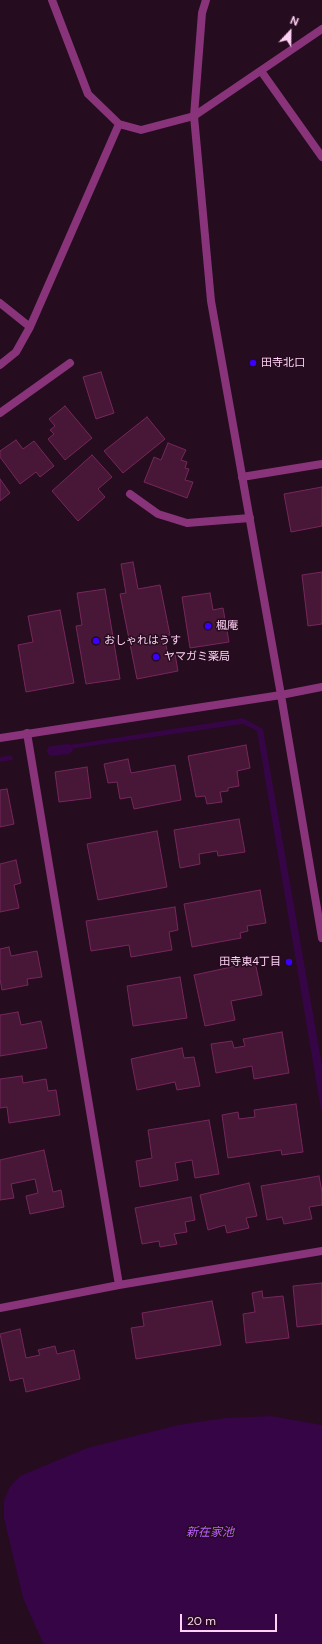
<!DOCTYPE html>
<meta charset="utf-8">
<style>
body{margin:0}
#map{position:relative;width:322px;height:1644px;overflow:hidden;background:#250c1e;font-family:"DM Sans",sans-serif}
canvas{display:block}
.north{position:absolute;left:270px;top:12px;width:40px;height:40px;-webkit-text-stroke:3px #250c1e;paint-order:stroke;rotate:22deg;font-size:11px;font-weight:700;line-height:16px;text-align:center;color:#ffd1f4}
.north::after{content:'';display:block;margin:auto;width:14px;height:18px;background:#ffd1f4;clip-path:polygon(50% 0,100% 100%,50% 72%,0 100%)}
.scale{position:absolute;left:180px;top:1614px;width:97px;height:18px;box-sizing:border-box;border:2px solid #ffd1f4;border-top:0;padding-left:5px;font-size:12px;line-height:14px;white-space:nowrap;color:#ffd1f4;-webkit-text-stroke:3px #250c1e;paint-order:stroke}
</style>
<div id="map">
<canvas width="322" height="1644"></canvas>
<div class="north">N</div>
<div class="scale">20 m</div>
</div>
<script>
const ctx = document.querySelector('canvas').getContext('2d');
ctx.lineJoin = 'round';
function fillPath(path, color) { ctx.fillStyle = color; ctx.fill(path, 'evenodd'); }
const poly = rows => new Path2D(rows.map(r => 'M' + r).join(''));
function stroke(path, color, width, dash) { ctx.strokeStyle = color; ctx.lineWidth = width; ctx.lineCap = dash ? 'butt' : 'round'; ctx.setLineDash(dash || []); ctx.stroke(path); }
function label(font, color, halo, rows, align = 'center') {
  ctx.font = font + ' "DM Sans","Noto Sans JP",sans-serif'; ctx.lineWidth = 3; ctx.setLineDash([]); ctx.textBaseline = 'middle'; ctx.strokeStyle = halo; ctx.fillStyle = color; for (const [text, x, y, turn = 0] of rows) {
    ctx.save(); ctx.translate(x, y); ctx.rotate((+turn || 0) * Math.PI / 180); ctx.textAlign = isNaN(turn) ? turn : align; if (halo) ctx.strokeText(text, 0, 0); ctx.fillText(text, 0, 0); ctx.restore();
  }
}
fillPath(poly([
 [243,718,263,729,322,1065,322,1116,257,731,243,724,56,751,56,747],
 [12,755,13,760,0,762,0,757],
 [271,1416,322,1425,322,1644,45,1644,43,1643,23,1598,4,1518,4,1501,9,1488,20,1476,87,1448,178,1425,225,1418]
]), '#360545');
stroke(poly([
 [52,751,68,749]
]), '#360545', 10);
const building = poly([
 [101,372,114,413,96,419,83,377,101,372],
 [65,406,92,438,65,460,48,439,54,434,50,430,55,426,49,419,65,406],
 [147,417,165,439,123,473,104,451,147,417],
 [16,440,23,449,34,441,54,466,40,477,36,472,20,484,0,457,0,451,16,440],
 [168,443,186,450,181,460,187,462,185,468,189,469,185,480,193,482,187,498,144,482,154,457,161,460,168,443],
 [92,455,112,477,98,489,105,497,78,521,52,491,92,455],
 [0,479,10,493,0,501,0,479],
 [322,487,322,526,291,532,284,494,322,487],
 [133,562,138,589,160,585,170,635,164,636,168,655,175,654,178,671,137,679,120,594,126,593,121,564,133,562],
 [322,572,322,624,308,626,302,575,322,572],
 [105,589,120,679,86,684,76,626,82,625,77,593,105,589],
 [210,593,213,610,223,608,229,642,190,648,182,597,210,593],
 [60,610,74,683,26,692,18,645,33,642,28,616,60,610],
 [246,745,250,768,237,771,239,786,228,788,228,791,220,792,222,802,207,804,205,796,196,797,188,756,246,745],
 [128,759,131,773,175,765,181,800,134,809,131,797,120,799,117,782,108,783,104,764,128,759],
 [87,767,91,798,59,802,55,772,87,767],
 [7,789,14,824,0,827,0,790,7,789],
 [239,819,245,852,218,856,217,851,199,854,200,864,180,868,174,830,239,819],
 [157,831,167,887,98,900,87,844,157,831],
 [16,860,21,883,14,885,19,908,0,912,0,864,16,860],
 [260,890,266,923,247,926,248,931,240,933,241,938,192,947,184,904,260,890],
 [175,907,178,930,169,932,172,950,131,957,129,945,91,951,86,921,175,907],
 [9,947,11,956,37,951,42,977,27,979,28,985,2,990,0,979,0,949,9,947],
 [255,962,262,995,231,1001,235,1020,205,1026,194,975,255,962],
 [180,977,187,1018,133,1026,127,986,180,977],
 [18,1012,21,1025,41,1021,47,1048,0,1056,0,1015,18,1012],
 [282,1032,289,1073,254,1079,252,1066,216,1073,211,1044,232,1041,234,1048,245,1046,243,1039,282,1032],
 [182,1048,184,1058,194,1057,200,1086,177,1090,175,1082,137,1090,131,1059,182,1048],
 [22,1076,23,1083,46,1079,48,1091,56,1090,60,1115,9,1123,7,1107,0,1108,0,1079,22,1076],
 [296,1104,303,1152,282,1155,281,1150,228,1158,222,1115,238,1112,239,1119,255,1117,254,1110,296,1104],
 [209,1120,219,1174,195,1178,192,1160,175,1163,178,1180,140,1187,136,1161,152,1158,148,1130,209,1120],
 [44,1150,53,1192,61,1190,64,1207,30,1214,26,1196,38,1193,35,1179,11,1184,14,1198,0,1200,0,1160,44,1150],
 [319,1176,322,1192,322,1205,309,1207,312,1219,284,1224,282,1217,267,1220,261,1186,319,1176],
 [249,1183,257,1216,246,1218,249,1228,227,1233,225,1225,208,1230,200,1195,249,1183],
 [191,1197,195,1220,185,1222,187,1232,174,1234,177,1244,160,1247,159,1241,142,1244,135,1208,191,1197],
 [322,1283,322,1324,297,1327,293,1286,322,1283],
 [262,1291,263,1298,283,1296,289,1338,246,1343,243,1314,255,1312,252,1293,262,1291],
 [212,1301,221,1345,136,1359,131,1328,144,1326,142,1313,212,1301],
 [20,1329,26,1358,40,1355,38,1350,55,1346,57,1354,74,1350,80,1379,26,1392,23,1378,10,1381,0,1334,20,1329]
]);
fillPath(building, '#481737');
stroke(building, '#76275c', 1);
stroke(poly([
 [52,0,88,94,119,124],
 [261,71,322,157],
 [0,303,30,327],
 [0,365,16,352,30,327,119,124,141,130,194,116,322,29],
 [0,413,70,363],
 [242,477,322,464],
 [130,494,158,514,187,523,250,518],
 [27,733,119,1285],
 [0,1308,119,1285,322,1251]
]), '#88337a', 8);
stroke(poly([
 [206,0,202,13,194,116,211,301,281,695,322,938],
 [0,738,281,695,322,687]
]), '#88337a', 8);
for (const [x, y, r, color] of [
 [253,363,4,"#3a00fc"],
 [208,626,4,"#3a00fc"],
 [96,641,4,"#3a00fc"],
 [156,657,4,"#3a00fc"],
 [289,962,4,"#3a00fc"]
]) { const dot = new Path2D(); dot.arc(x, y, r, 0, 2 * Math.PI); ctx.fillStyle = color; ctx.fill(dot); stroke(dot, '#250c1e', 1.5); }
label('11px', '#ffd1f4', '#250c1e', [
 ["田寺北口",261,363],
 ["楓庵",216,626],
 ["おしゃれはうす",104,641],
 ["ヤマガミ薬局",164,657],
 ["田寺東4丁目",281,962,"right"]
], 'left');
label('italic 12px', '#be5fff', '#250c1e', [
 ["新在家池",210,1533]
]);
</script>
